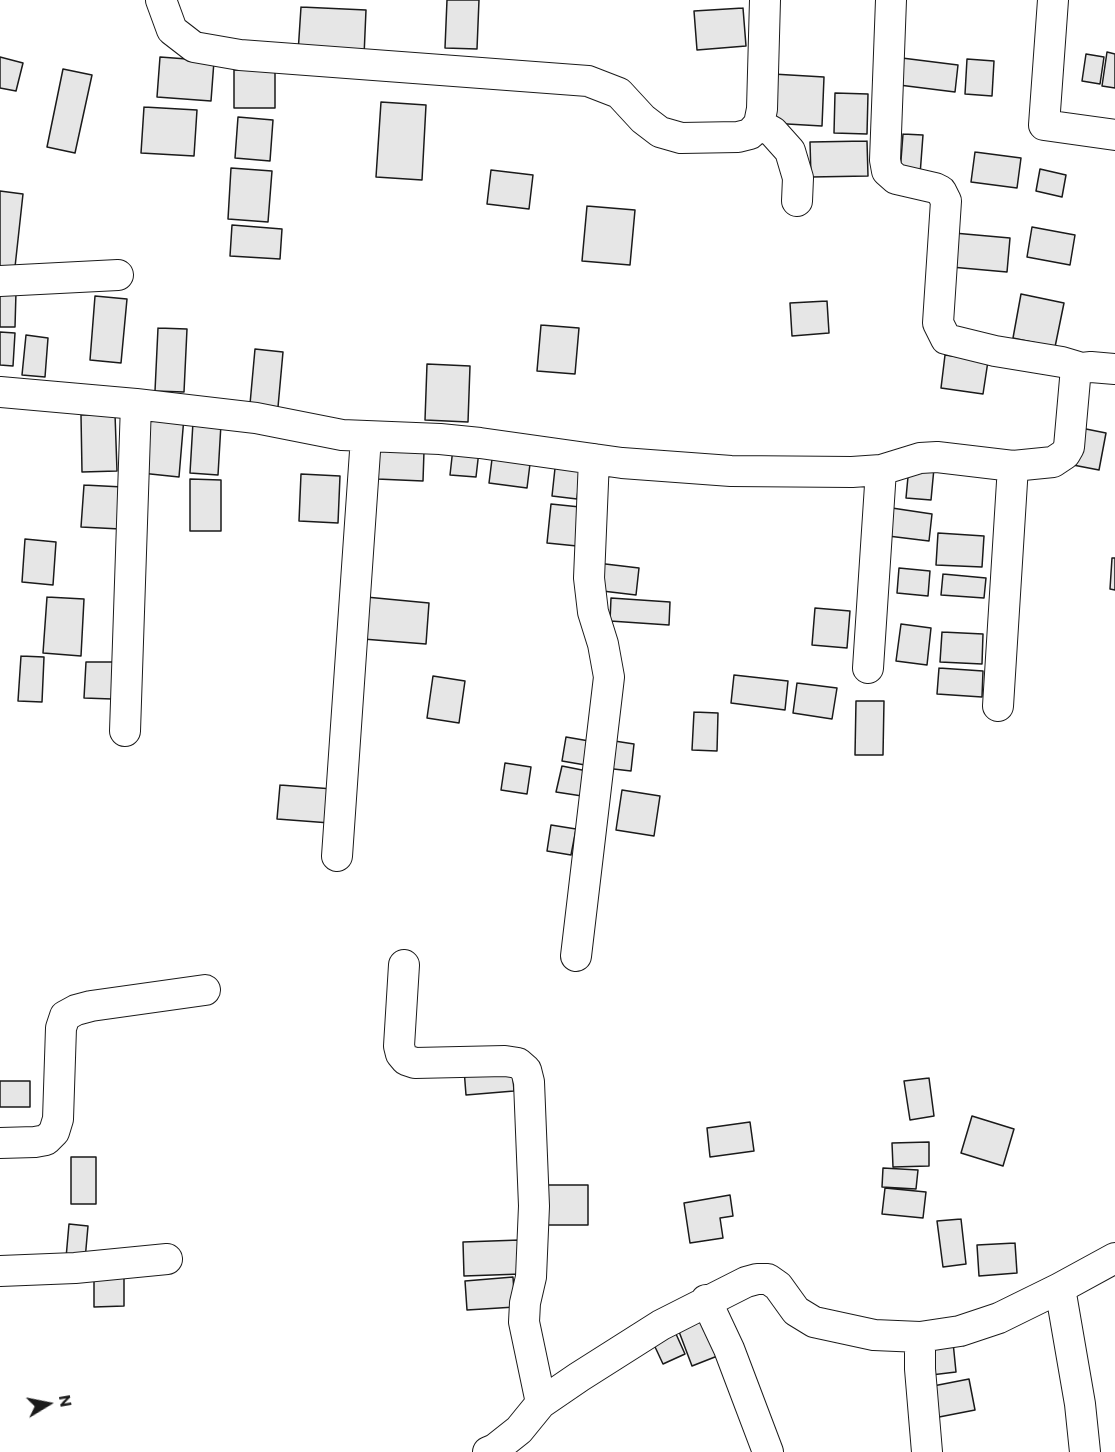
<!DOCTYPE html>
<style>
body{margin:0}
#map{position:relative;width:1115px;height:1452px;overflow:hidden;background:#fff;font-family:Commissioner,sans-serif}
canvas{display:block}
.north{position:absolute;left:18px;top:1374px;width:60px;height:60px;-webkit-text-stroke:4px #fff;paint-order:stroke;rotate:80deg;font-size:16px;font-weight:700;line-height:24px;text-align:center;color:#1a1a1a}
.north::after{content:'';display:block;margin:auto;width:21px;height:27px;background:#1a1a1a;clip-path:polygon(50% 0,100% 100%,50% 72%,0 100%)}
</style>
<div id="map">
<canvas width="1115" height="1452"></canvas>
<div class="north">N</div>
</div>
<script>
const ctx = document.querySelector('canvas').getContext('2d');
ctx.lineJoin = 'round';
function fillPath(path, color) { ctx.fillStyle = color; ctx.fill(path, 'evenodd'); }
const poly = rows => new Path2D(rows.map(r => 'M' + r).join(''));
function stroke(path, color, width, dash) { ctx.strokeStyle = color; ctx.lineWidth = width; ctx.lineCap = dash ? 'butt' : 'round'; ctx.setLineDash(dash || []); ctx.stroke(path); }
const building = poly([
 [447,0,479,0,477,49,445,48,447,0],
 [301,7,366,10,364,56,298,53,301,7],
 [743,8,746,46,697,50,694,11,743,8],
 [1107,52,1115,54,1115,88,1102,86,1107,52],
 [1086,54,1104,57,1100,84,1082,81,1086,54],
 [0,57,23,63,16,91,0,88,0,57],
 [160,57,214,61,211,101,157,97,160,57],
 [894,57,958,65,955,92,891,84,894,57],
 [967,59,994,61,992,96,965,94,967,59],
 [63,69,92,75,75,153,47,147,63,69],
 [234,70,275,70,275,108,234,108,234,70],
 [773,74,824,77,822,126,770,123,773,74],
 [835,93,868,94,867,134,834,133,835,93],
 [381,102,426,105,422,180,376,177,381,102],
 [144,107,197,110,194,156,141,153,144,107],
 [238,117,273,120,270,161,235,158,238,117],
 [903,134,923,135,920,175,900,173,903,134],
 [867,141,868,176,811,177,810,142,867,141],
 [975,152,1021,158,1017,188,971,182,975,152],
 [231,168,272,171,268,222,228,219,231,168],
 [1040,169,1066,175,1062,197,1036,191,1040,169],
 [491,170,533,175,529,209,487,204,491,170],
 [0,191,23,194,15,267,0,266,0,191],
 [587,206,635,210,630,265,582,261,587,206],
 [232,225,282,229,280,259,230,256,232,225],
 [1032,227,1075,235,1070,265,1027,257,1032,227],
 [954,233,1010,238,1007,272,951,267,954,233],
 [0,291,16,292,15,327,0,327,0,291],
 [1021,294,1064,303,1055,347,1013,338,1021,294],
 [95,296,127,299,121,363,90,360,95,296],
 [827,301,829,333,792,336,790,303,827,301],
 [541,325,579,328,575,374,537,371,541,325],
 [158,328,187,329,184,392,155,391,158,328],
 [0,332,15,333,13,366,0,365,0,332],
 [26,335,48,338,45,377,22,375,26,335],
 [255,349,283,352,278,407,250,404,255,349],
 [945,355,988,361,983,394,941,388,945,355],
 [427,364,470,366,468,422,425,420,427,364],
 [115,414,117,471,82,472,81,415,115,414],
 [145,414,184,417,179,477,141,473,145,414],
 [193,422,221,424,218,475,190,473,193,422],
 [1081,428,1106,433,1099,470,1073,465,1081,428],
 [453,448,479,451,476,477,450,475,453,448],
 [378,449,424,451,423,481,377,479,378,449],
 [493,451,531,456,527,488,489,483,493,451],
 [556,459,581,462,577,499,552,496,556,459],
 [909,466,934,468,931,500,906,498,909,466],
 [301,474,340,476,338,523,299,521,301,474],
 [190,479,221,480,221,531,190,531,190,479],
 [84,485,123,487,120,529,81,527,84,485],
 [551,504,580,507,577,546,547,543,551,504],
 [892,508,932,514,929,541,888,536,892,508],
 [938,533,984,536,982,567,936,565,938,533],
 [25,539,56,542,53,585,22,582,25,539],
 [1112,558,1115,558,1115,590,1110,589,1112,558],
 [597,563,639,568,636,595,594,590,597,563],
 [899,568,930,571,928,596,897,593,899,568],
 [943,574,986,578,984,598,941,595,943,574],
 [47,597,84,599,81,656,43,653,47,597],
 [366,597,429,603,426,644,363,639,366,597],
 [611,598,670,602,669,625,610,621,611,598],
 [815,608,850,611,847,648,812,645,815,608],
 [901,624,931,628,927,665,896,661,901,624],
 [942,632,983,634,982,664,940,662,942,632],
 [21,656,44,657,42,702,18,701,21,656],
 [86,662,113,662,112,699,84,698,86,662],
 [939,668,983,671,982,697,937,694,939,668],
 [734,675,788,681,785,710,731,703,734,675],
 [433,676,465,681,459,723,427,718,433,676],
 [797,683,837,688,832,719,793,713,797,683],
 [856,701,884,701,883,755,855,755,856,701],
 [694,712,718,713,717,751,692,750,694,712],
 [566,737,595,742,591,766,562,761,566,737],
 [608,740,634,744,631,771,605,768,608,740],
 [505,763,531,767,527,794,501,790,505,763],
 [562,766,587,771,582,796,556,792,562,766],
 [280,785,333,789,330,823,277,819,280,785],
 [622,790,660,796,654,836,616,830,622,790],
 [551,825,576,829,571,855,547,851,551,825],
 [512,1065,514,1091,466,1095,464,1069,512,1065],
 [929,1078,934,1116,910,1120,904,1081,929,1078],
 [0,1081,30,1081,30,1107,0,1107,0,1081],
 [972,1116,1014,1129,1003,1166,961,1153,972,1116],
 [750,1122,754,1151,710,1157,707,1128,750,1122],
 [929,1142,929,1166,893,1167,892,1143,929,1142],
 [71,1157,96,1157,96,1204,71,1204,71,1157],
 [883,1168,918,1170,916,1189,882,1187,883,1168],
 [539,1185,588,1185,588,1225,538,1225,539,1185],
 [885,1188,926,1192,923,1218,882,1214,885,1188],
 [730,1195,733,1216,720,1218,723,1238,690,1243,684,1203,730,1195],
 [961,1219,966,1264,943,1267,937,1221,961,1219],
 [69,1224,88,1226,85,1260,66,1258,69,1224],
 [520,1240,521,1274,464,1276,463,1242,520,1240],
 [1015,1243,1017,1273,979,1276,977,1245,1015,1243],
 [94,1270,124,1270,124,1306,94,1307,94,1270],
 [513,1277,515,1307,467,1310,465,1281,513,1277],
 [703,1310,720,1355,692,1366,675,1321,703,1310],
 [672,1325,685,1354,663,1364,649,1334,672,1325],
 [953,1342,956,1372,931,1375,929,1344,953,1342],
 [969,1379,975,1410,934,1418,928,1387,969,1379]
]);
fillPath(building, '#e6e6e6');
stroke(building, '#1a1a1a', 1.5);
const minor = poly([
 [161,0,172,30,194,47,240,55,588,81,619,93,643,119,660,132,681,138,738,137,750,134,759,124,762,109,765,0],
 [891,0,885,160,887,171,896,179,935,188,941,191,946,201,938,323,946,339,995,351,1062,362,1082,368],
 [1053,0,1044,125,1115,135],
 [759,124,773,132,790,151,798,178,797,201],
 [0,281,118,275],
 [0,392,136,404,256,418,342,435,440,439,480,443,622,463,731,471,852,472,881,470,920,458,937,457,1013,466,1053,462,1065,454,1069,447,1075,379,1079,371,1082,368,1091,367,1115,369],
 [868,668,881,470],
 [998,706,1013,466],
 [125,731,136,404],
 [337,856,366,437],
 [576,956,609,677,603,644,593,612,589,578,594,459],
 [404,965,399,1046,401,1054,406,1060,415,1063,505,1061,518,1063,526,1070,529,1082,534,1206,531,1277,525,1303,524,1322,541,1403],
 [0,1143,35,1142,46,1140,54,1132,58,1119,61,1028,65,1016,76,1010,91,1006,205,990],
 [0,1271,75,1268,167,1259],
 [1060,1288,1080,1404,1085,1452],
 [706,1300,729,1349,768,1452],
 [920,1337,920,1369,927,1452],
 [488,1452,495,1449,519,1430,541,1403,579,1377,661,1325,746,1282,757,1279,768,1279,778,1286,796,1311,814,1322,874,1335,920,1337,960,1331,999,1318,1060,1288,1115,1258]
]);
stroke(minor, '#1a1a1a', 32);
stroke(minor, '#fff', 30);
</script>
